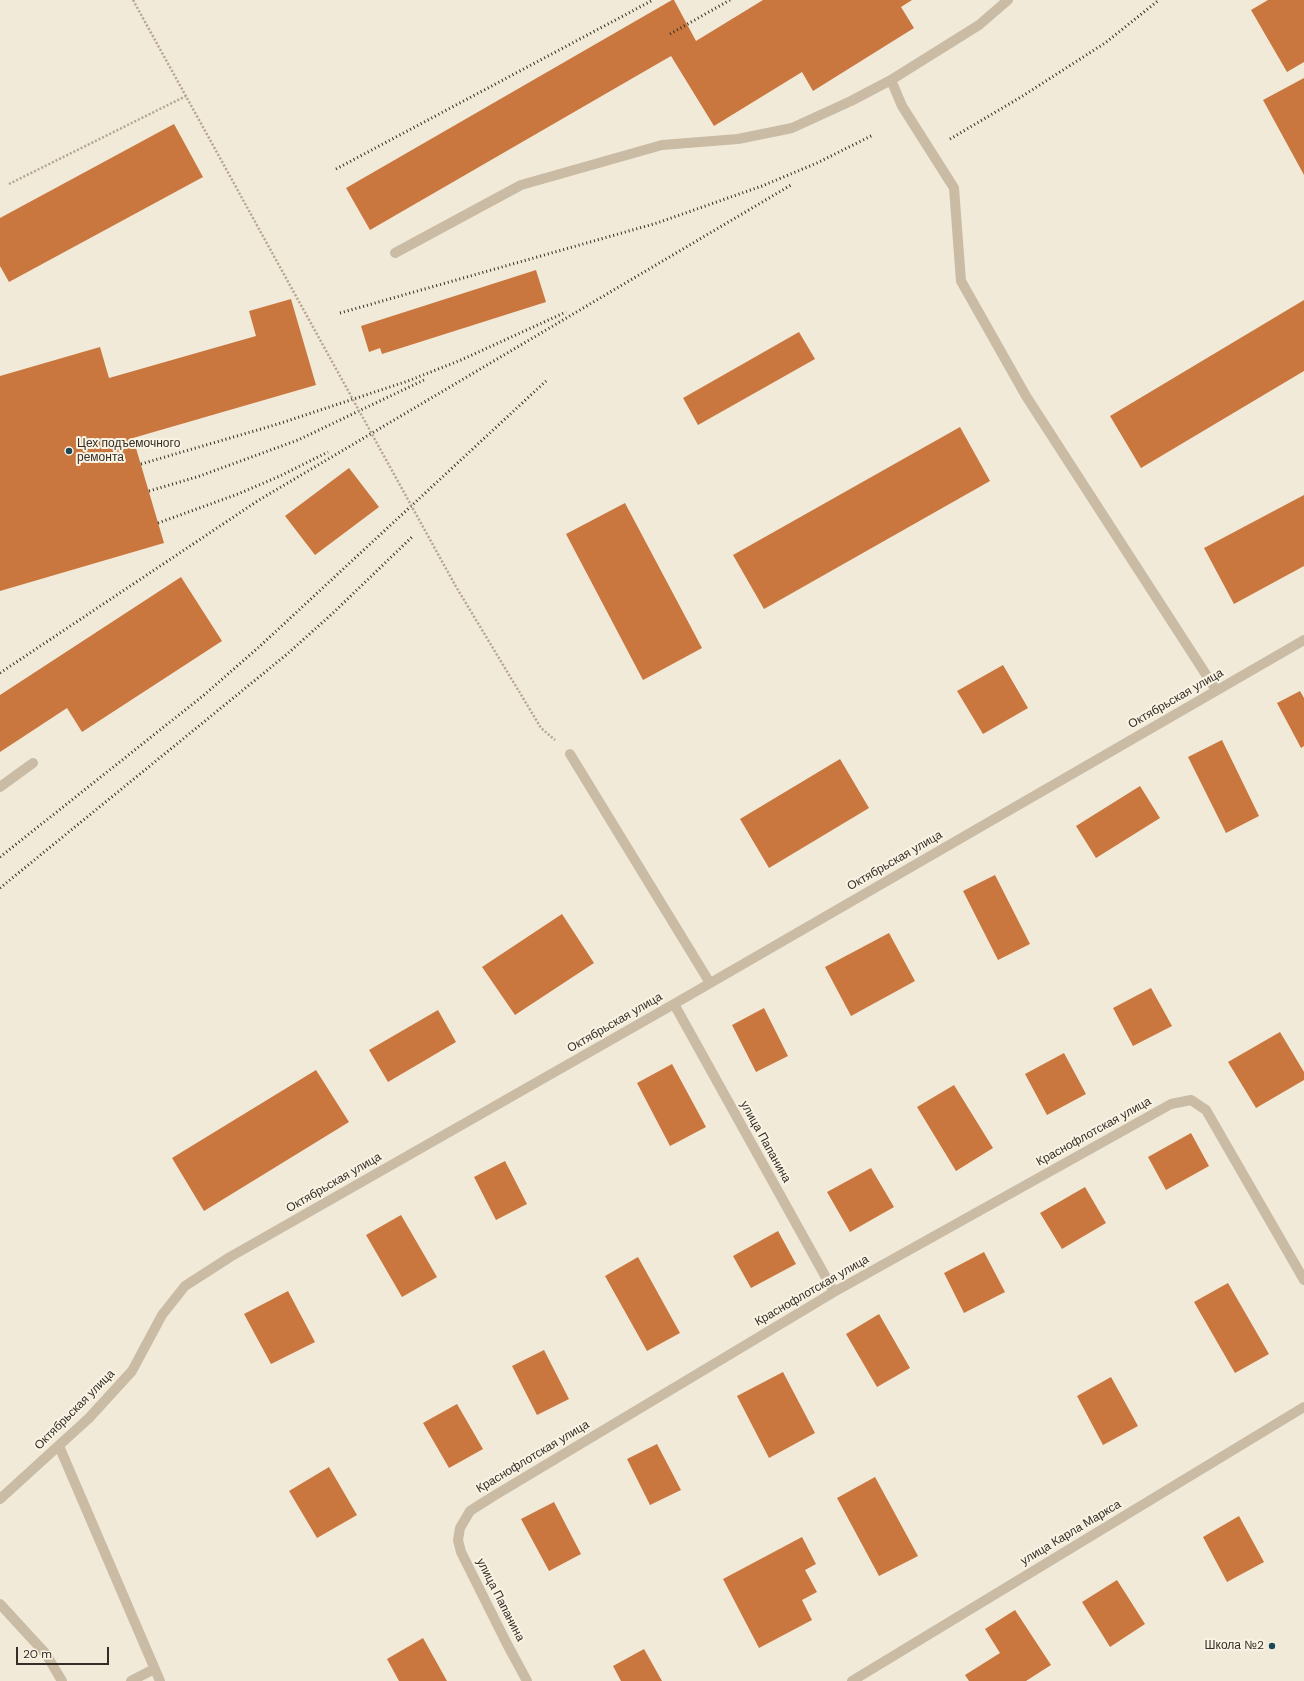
<!DOCTYPE html>
<meta charset="utf-8">
<style>
body{margin:0}
#map{position:relative;width:1304px;height:1681px;overflow:hidden;background:#f2ead8;font-family:"DM Sans",sans-serif}
canvas{display:block}
.scale{position:absolute;left:16px;top:1647px;width:93px;height:18px;box-sizing:border-box;border:2px solid #352d26;border-top:0;padding-left:5px;font-size:12px;line-height:14px;white-space:nowrap;color:#352d26;-webkit-text-stroke:3px #f9f3e4;paint-order:stroke}
</style>
<div id="map">
<canvas width="1304" height="1681"></canvas>
<div class="scale">20 m</div>
</div>
<script>
const ctx = document.querySelector('canvas').getContext('2d');
ctx.lineJoin = 'round';
function fillPath(path, color) { ctx.fillStyle = color; ctx.fill(path, 'evenodd'); }
const poly = rows => new Path2D(rows.map(r => 'M' + r).join(''));
function stroke(path, color, width, dash) { ctx.strokeStyle = color; ctx.lineWidth = width; ctx.lineCap = dash ? 'butt' : 'round'; ctx.setLineDash(dash || []); ctx.stroke(path); }
function label(font, color, halo, rows, align = 'center') {
  ctx.font = font + ' "DM Sans",sans-serif'; ctx.lineWidth = 4; ctx.setLineDash([]); ctx.textBaseline = 'middle'; ctx.strokeStyle = halo; ctx.fillStyle = color; for (const [text, x, y, turn = 0] of rows) {
    ctx.save(); ctx.translate(x, y); ctx.rotate((+turn || 0) * Math.PI / 180); ctx.textAlign = isNaN(turn) ? turn : align; if (halo) ctx.strokeText(text, 0, 0); ctx.fillText(text, 0, 0); ctx.restore();
  }
}
fillPath(poly([
 [672,0,674,0,696,41,763,0,912,0,901,7,914,28,813,91,802,72,714,126,671,56,370,230,346,188],
 [1268,0,1304,0,1304,62,1287,72,1251,10],
 [1304,78,1304,175,1263,100],
 [174,124,203,177,9,282,0,266,0,218],
 [536,270,546,302,382,354,380,348,369,352,361,326],
 [291,299,316,385,133,438,164,543,0,591,0,376,100,347,109,378,256,336,249,311],
 [1304,300,1304,371,1141,468,1110,416],
 [799,332,815,359,698,425,683,398],
 [960,427,990,481,764,609,733,555],
 [349,468,379,507,315,555,285,516],
 [1304,495,1304,566,1234,604,1204,548],
 [625,503,702,648,643,680,566,534],
 [181,577,222,641,82,732,67,708,0,752,0,695],
 [1003,665,1028,708,983,734,957,691],
 [1300,691,1304,698,1304,746,1301,748,1277,703],
 [1222,740,1259,816,1226,833,1188,757],
 [840,759,869,808,769,868,740,819],
 [1140,786,1160,818,1096,858,1076,826],
 [995,875,1030,944,998,960,963,891],
 [562,914,594,963,515,1015,482,967],
 [889,933,915,981,851,1016,825,967],
 [1151,988,1172,1026,1133,1046,1113,1008],
 [764,1008,788,1056,756,1072,732,1025],
 [438,1010,456,1042,388,1082,369,1050],
 [1280,1032,1304,1072,1304,1080,1256,1108,1228,1062],
 [1064,1053,1086,1094,1047,1115,1025,1074],
 [672,1064,706,1127,670,1146,637,1083],
 [316,1070,349,1122,204,1211,172,1158],
 [954,1085,993,1148,956,1171,917,1107],
 [1191,1133,1209,1166,1166,1190,1148,1157],
 [505,1161,527,1204,496,1220,474,1177],
 [871,1168,894,1207,850,1232,827,1192],
 [1085,1187,1106,1223,1062,1249,1040,1213],
 [401,1215,437,1277,402,1297,366,1235],
 [778,1231,796,1264,751,1288,733,1256],
 [984,1252,1005,1292,964,1313,944,1273],
 [638,1257,680,1333,647,1351,605,1276],
 [1228,1283,1269,1354,1235,1373,1194,1302],
 [288,1291,315,1342,271,1364,244,1314],
 [879,1314,910,1368,877,1387,846,1334],
 [544,1350,569,1399,537,1415,512,1366],
 [783,1372,815,1433,769,1458,737,1396],
 [1111,1377,1138,1426,1103,1445,1077,1396],
 [457,1404,483,1449,449,1468,423,1423],
 [657,1444,681,1490,650,1505,627,1459],
 [329,1467,357,1515,317,1538,289,1491],
 [875,1477,918,1556,879,1576,837,1498],
 [554,1502,581,1554,549,1571,521,1519],
 [1239,1516,1264,1562,1227,1582,1203,1537],
 [802,1537,816,1564,805,1570,817,1592,802,1600,812,1620,759,1648,723,1579],
 [1117,1580,1145,1624,1110,1647,1082,1602],
 [1015,1610,1051,1665,1026,1681,969,1681,965,1675,1000,1653,985,1629],
 [423,1638,447,1681,399,1681,387,1659],
 [644,1649,662,1681,621,1681,613,1666]
]), '#c9773f');
stroke(poly([
 [9,184,186,96],
 [455,585,541,728,555,740]
]), '#b6a58e', 2.5, [2, 2]);
stroke(poly([
 [891,80,902,106,954,188,961,281,1026,396,1216,690],
 [395,253,521,185,662,145,738,139,792,128,851,101,891,80,979,25,1008,0],
 [570,754,710,983],
 [0,787,33,763],
 [59,1446,160,1681],
 [0,1604,46,1654,62,1681],
 [131,1681,154,1669]
]), '#cabba4', 10);
stroke(poly([
 [674,1004,834,1292],
 [0,1499,89,1418,132,1371,162,1315,185,1286,230,1257,674,1004,1304,640],
 [527,1681,507,1644,461,1552,458,1540,460,1528,470,1511,492,1497,834,1292,1171,1104,1191,1100,1206,1110,1304,1280],
 [852,1681,1304,1407]
]), '#cabba4', 10);
stroke(poly([
 [670,34,730,0],
 [950,139,1021,97,1105,43,1159,0],
 [336,169,653,0],
 [340,313,657,223,762,186,817,163,873,135],
 [141,464,278,424,408,381,461,360,566,312],
 [149,491,197,477,298,440,426,379],
 [158,523,238,494,280,476,328,452],
 [0,673,259,500,791,185],
 [0,857,204,695,259,647,546,381],
 [0,888,286,655,333,613,412,537]
]), '#352d26', 3, [1, 3]);
stroke(poly([
 [133,0,455,585]
]), '#b6a58e', 2.5, [2, 2]);
for (const [x, y, r, color] of [
 [69,451,4,"#1b4957"],
 [1272,1646,4,"#1b4957"]
]) { const dot = new Path2D(); dot.arc(x, y, r, 0, 2 * Math.PI); ctx.fillStyle = color; ctx.fill(dot); stroke(dot, '#f9f3e4', 1.5); }
label('12px', '#352d26', '#f9f3e4', [
 ["Цех подъемочного",77,444],
 ["ремонта",77,458],
 ["Школа №2",1264,1646,"right"]
], 'left');
label('12px', '#352d26', '#f9f3e4', [
 ["Октябрьская улица",1176,699,-30],
 ["Октябрьская улица",895,861,-30],
 ["Октябрьская улица",615,1023,-30],
 ["Краснофлотская улица",1094,1132,-29],
 ["улица Папанина",765,1142,61],
 ["Октябрьская улица",334,1183,-30],
 ["Краснофлотская улица",812,1291,-30],
 ["Октябрьская улица",75,1410,-45],
 ["Краснофлотская улица",533,1457,-31],
 ["улица Карла Маркса",1071,1533,-31],
 ["улица Папанина",500,1600,63]
]);
</script>
